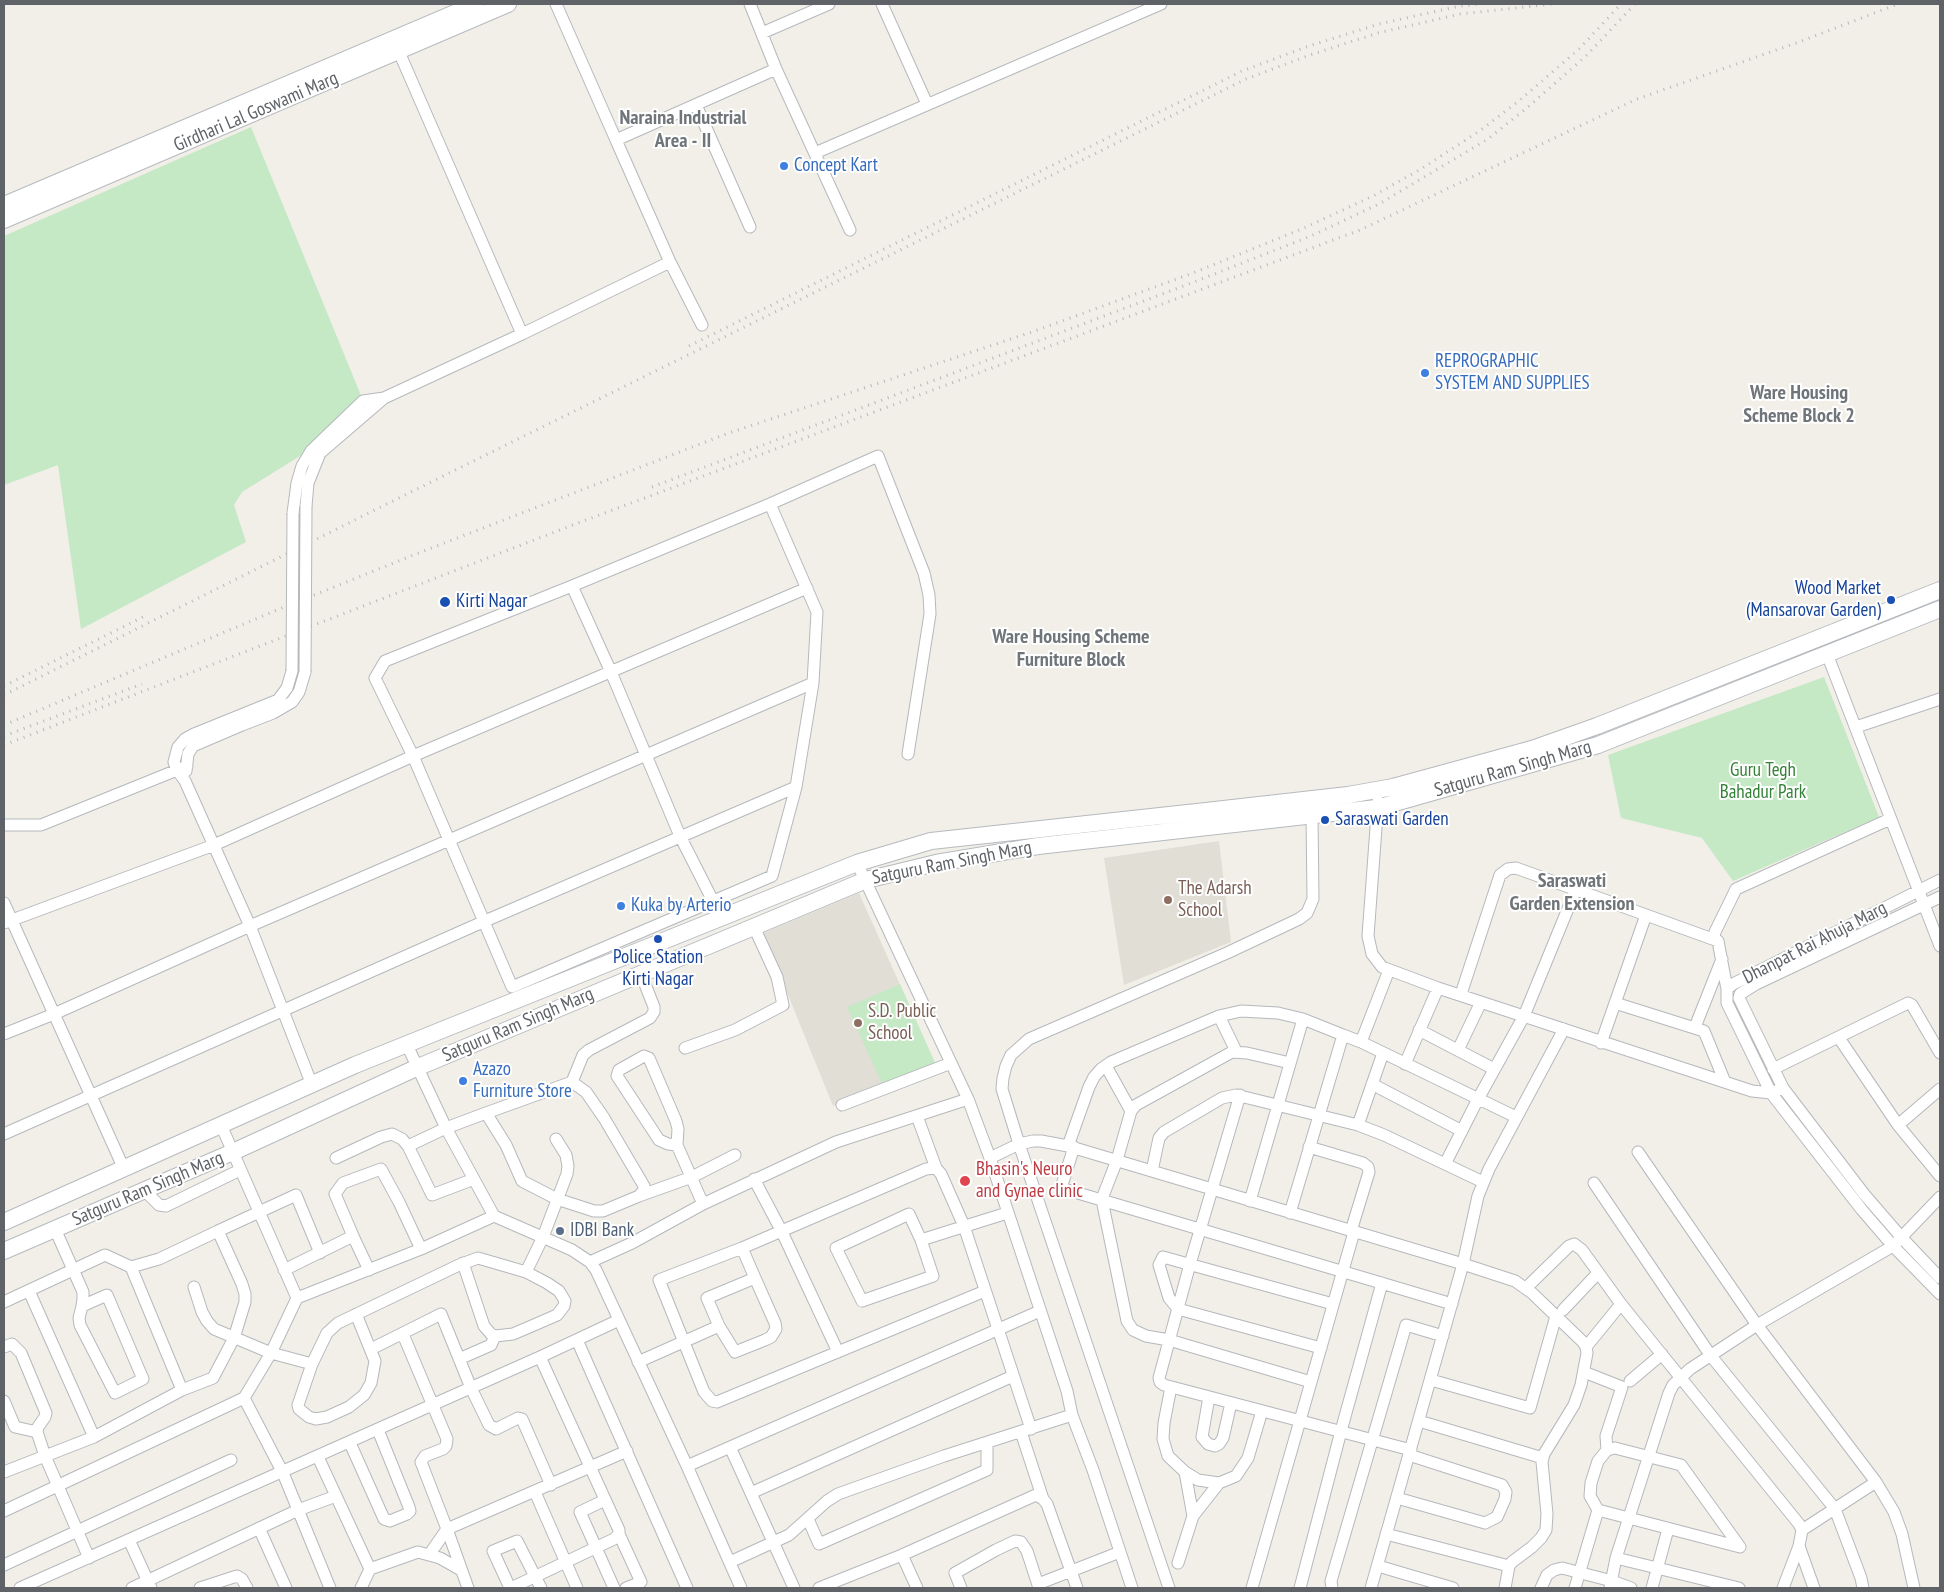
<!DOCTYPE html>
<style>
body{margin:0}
#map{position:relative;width:1944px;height:1592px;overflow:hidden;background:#f1efe8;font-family:"PT Sans Narrow",sans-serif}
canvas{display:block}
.frame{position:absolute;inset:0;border:5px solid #5f6368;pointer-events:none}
</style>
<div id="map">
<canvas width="1944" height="1592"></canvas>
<div class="frame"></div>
</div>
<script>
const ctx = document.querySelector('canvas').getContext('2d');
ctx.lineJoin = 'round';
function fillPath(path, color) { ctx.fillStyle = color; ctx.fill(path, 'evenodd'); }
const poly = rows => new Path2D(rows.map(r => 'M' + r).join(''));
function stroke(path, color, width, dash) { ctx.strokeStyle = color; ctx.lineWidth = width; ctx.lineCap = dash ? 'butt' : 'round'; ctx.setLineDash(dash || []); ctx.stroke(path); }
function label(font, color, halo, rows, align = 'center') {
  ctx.font = font + ' "PT Sans Narrow",sans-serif'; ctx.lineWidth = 4; ctx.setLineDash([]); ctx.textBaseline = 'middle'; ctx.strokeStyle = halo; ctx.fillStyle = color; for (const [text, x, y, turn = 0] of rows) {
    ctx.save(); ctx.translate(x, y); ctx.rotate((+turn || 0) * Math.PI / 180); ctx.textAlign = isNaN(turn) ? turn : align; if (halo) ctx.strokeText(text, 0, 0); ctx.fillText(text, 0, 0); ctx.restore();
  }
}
fillPath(poly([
 [1219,841,1231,942,1124,985,1104,858],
 [859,893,935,1063,833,1106,763,933]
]), '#e1ded6');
fillPath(poly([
 [251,127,362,398,300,456,242,492,234,505,246,542,81,629,58,465,4,485,4,236],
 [1824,677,1879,817,1733,881,1702,838,1621,818,1608,755],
 [900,984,935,1063,883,1086,847,1007]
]), '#c5e8c5');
const street = poly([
 [556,4,616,140],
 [750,4,776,69],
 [882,4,927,104],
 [762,33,829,4],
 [696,105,750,227],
 [815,153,1161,4],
 [670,262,616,140,776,69,850,230],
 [522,334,670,262,702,325],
 [770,504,817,612,813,683,796,787,772,876,512,987,413,756,375,678,385,661,572,586,770,504,878,456,924,573,929,595,930,614,908,754],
 [306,506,308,483,320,453,384,398],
 [293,513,297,483,302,466,311,451,363,401,384,398,522,334,396,45],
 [572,586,611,672,680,836,713,901],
 [1827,654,1940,946],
 [292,671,287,688,278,700,194,734,185,739,178,747,174,762,177,770,185,781,250,926,312,1085],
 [1856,727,1940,699],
 [186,771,188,754,193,746,242,725,273,713,292,702,299,692,305,672],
 [1378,801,1368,936,1372,954,1382,967,1438,988,1752,1091,1771,1093,1783,1088],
 [4,825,41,825,187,766],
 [857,863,968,1099,990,1158,1067,1391,1072,1415,1093,1470,1132,1588],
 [1940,897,1756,984,1740,994,1739,998,1783,1088,1864,1194,1902,1238,1940,1278],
 [4,903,124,1169],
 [4,923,214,845,413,756,807,588],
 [1714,939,1715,932,1736,889,1890,819],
 [1389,970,1361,1042,1516,1117],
 [1727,989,1733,984,1940,880],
 [1461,994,1500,875,1508,869,1516,868,1718,941,1727,989,1727,1003,1771,1093,1862,1210,1893,1246,1940,1294],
 [1615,1003,1704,1031,1725,1082],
 [1219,1016,1236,1051],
 [1695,1027,1722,959],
 [1419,1030,1494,1069],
 [4,1034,54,1014,250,926,813,683],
 [1839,1038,1898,1125,1940,1176],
 [1601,1043,1646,915],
 [407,1045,446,1128,494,1216,572,1250,590,1262,596,1270,687,1466,741,1588],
 [685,1048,735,1030,783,1005,777,977,754,927],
 [1458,1050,1481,1002],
 [1290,1063,1247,1053,1232,1052,1136,1105,1131,1111,1117,1160,1103,1196,1103,1205,1127,1321,1133,1330,1146,1336,1169,1340,1311,1382],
 [1405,1064,1438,988],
 [1106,1066,1131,1111],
 [1773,1069,1908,1003,1912,1005,1940,1053],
 [572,1082,583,1055,589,1050,650,1018,654,1012,654,1007,641,974],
 [1372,1084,1462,1131],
 [1240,1095,1190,1264,1159,1378,1160,1382,1164,1385,1411,1450],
 [842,1105,951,1063],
 [917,1116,936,1168],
 [221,1125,297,1298],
 [1358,1125,1383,1053],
 [1898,1125,1940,1089],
 [4,1134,485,921,796,787],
 [677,1145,668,1144,659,1140,617,1076,619,1070,644,1056,649,1058,676,1121,678,1129,677,1145,703,1204],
 [408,1146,432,1195,474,1179],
 [1068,1146,1089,1087,1094,1077,1101,1069,1111,1062,1219,1016,1241,1011,1278,1013,1303,1019,1343,1035],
 [1074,1147,1061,1188,1452,1304],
 [1309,1147,1363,1163,1368,1167,1369,1172,1351,1231],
 [1638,1152,1757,1325,1876,1482,1894,1512,1902,1534,1914,1588],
 [336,1158,381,1137,392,1134,402,1139,408,1146,446,1128,486,1113,572,1082,586,1092,604,1118,644,1186,644,1190,639,1196,603,1211,594,1211,557,1199,522,1181,506,1145,486,1113],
 [990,1158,1019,1144,1033,1141,1041,1141,1068,1146,1463,1264,1515,1281,1532,1293,1583,1342,1586,1347,1587,1353,1581,1385,1574,1405,1544,1454,1542,1462,1547,1514,1546,1530,1541,1538,1532,1547,1512,1562,1509,1566,1505,1588],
 [1445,1164,1478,1099,1524,1016,1576,889],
 [1152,1171,1159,1138,1164,1132,1222,1098,1236,1095,1358,1125,1384,1135,1483,1182],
 [754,1179,782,1232,838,1352],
 [1594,1183,1711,1356,1835,1509,1861,1578,1863,1588],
 [145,1191,159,1205,166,1206,240,1170],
 [639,1196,692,1177,735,1155],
 [1250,1201,1303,1019],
 [1290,1213,1343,1035,1361,1042],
 [909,1214,921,1240,933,1276,862,1301,836,1248,909,1214],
 [55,1229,83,1292,83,1299,82,1306,79,1318,80,1325,115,1393,143,1379,107,1295,82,1306],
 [218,1231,296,1195,320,1253],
 [353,1236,369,1270],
 [921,1240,1007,1213],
 [742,1248,755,1278,775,1323,776,1329,771,1337,765,1340,735,1352,719,1326,707,1298,755,1278],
 [590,1262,632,1243,703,1204,836,1142,968,1099],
 [463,1263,484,1326,491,1334,495,1336,513,1334,534,1325,557,1315,564,1306,565,1301,559,1291,547,1283,526,1272],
 [284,1270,353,1236,335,1194,343,1183,381,1169,399,1202,421,1249],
 [194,1287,202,1312,207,1321,214,1329,271,1353,312,1364,327,1333,338,1323,459,1265,478,1258,526,1272,543,1237,567,1174,568,1166,566,1155,556,1139],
 [1526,1288,1569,1246,1574,1244,1582,1250,1621,1304,1799,1524,1802,1530,1799,1546,1783,1588],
 [29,1291,94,1437],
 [985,1291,717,1402,712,1401,704,1392,659,1280,742,1248,926,1169,936,1168,941,1174,964,1226,1031,1429],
 [4,1302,105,1255,131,1267,182,1390],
 [1563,1310,1598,1273],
 [401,1335,405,1339,447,1439,446,1446,443,1449,425,1456,421,1462,447,1529,468,1588],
 [577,1340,687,1588],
 [4,1347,12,1344,21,1353,46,1413,45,1417,38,1427,37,1432,45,1456,89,1558],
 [1586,1347,1621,1304],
 [1321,1348,1178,1309,1169,1298,1159,1265,1163,1257,1333,1304],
 [371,1349,441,1314,471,1388,489,1425,496,1429,518,1418,522,1419,551,1485],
 [459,1359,491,1345,495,1336],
 [638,1362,719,1326],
 [312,1364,298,1405,299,1409,309,1417,316,1419,327,1417,349,1407,364,1395,371,1383,375,1361,356,1314],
 [1584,1372,1622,1387,1606,1436,1607,1450],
 [1431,1380,1530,1408,1556,1316],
 [1630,1381,1662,1354],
 [1171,1387,1164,1423,1163,1439,1168,1456,1185,1472,1198,1480,1219,1483,1236,1476,1248,1458,1262,1411],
 [1209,1397,1202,1437,1208,1444,1215,1446,1219,1444,1223,1438,1231,1403],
 [4,1401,15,1427,37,1432],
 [1419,1421,1543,1458],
 [1021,1432,1043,1499],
 [350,1443,384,1519,390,1521,407,1514,410,1511,409,1507,378,1430],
 [730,1447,794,1588],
 [1615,1448,1681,1465,1740,1547,1598,1510,1590,1496,1591,1483,1598,1461,1607,1450,1615,1448],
 [318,1457,370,1569,418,1552,440,1558,461,1570],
 [687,1466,1040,1311],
 [4,1472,94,1437,182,1390,213,1378,234,1338,245,1302,245,1294,242,1284,218,1231,159,1259,131,1267],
 [1185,1472,1193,1516,1219,1483],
 [535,1492,577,1588],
 [751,1493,1013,1376],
 [1397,1498,1485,1523,1497,1517,1505,1499,1506,1492,1502,1485,1409,1455],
 [605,1500,580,1512,614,1588],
 [4,1511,244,1398],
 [808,1519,819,1544,987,1470,987,1442],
 [259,1528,286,1588],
 [1802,1530,1876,1482],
 [619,1534,641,1582,626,1588],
 [1386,1534,1509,1566],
 [129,1540,151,1588],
 [1799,1546,1814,1588],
 [429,1555,447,1529,627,1451],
 [902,1555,917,1588],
 [1616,1558,1739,1588],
 [730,1562,789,1535,827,1501,838,1494,944,1456,1072,1415],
 [1178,1563,1193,1516],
 [4,1565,231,1460],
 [1378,1566,1453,1588],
 [1038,1584,1120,1552],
 [20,1588,540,1357,619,1320],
 [132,1588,298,1510,336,1496],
 [200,1588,237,1576,242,1579,247,1588],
 [330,1588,283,1473,244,1398,271,1353,297,1298,421,1249,494,1216],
 [361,1588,370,1569],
 [510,1588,493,1551,517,1541,541,1588],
 [511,1588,614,1539,619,1534,619,1530,540,1357],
 [819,1588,902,1555,1036,1495,1043,1499,1047,1504,1077,1588],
 [961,1588,955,1573,996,1550,1015,1541,1021,1542,1027,1551,1039,1588],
 [1169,1588,1019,1144,1002,1089,1003,1078,1006,1066,1011,1055,1029,1039,1227,953,1299,919,1307,913,1313,899,1312,815],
 [1252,1588,1354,1232],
 [1300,1588,1341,1431,1382,1283],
 [1332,1588,1331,1581,1406,1325,1443,1336],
 [1371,1588,1463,1264,1478,1196,1489,1169,1564,1029],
 [1541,1588,1547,1575,1554,1570,1562,1568,1612,1581,1631,1588],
 [1575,1588,1598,1510],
 [1610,1588,1616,1558,1669,1393,1673,1385,1690,1369,1757,1325,1893,1246,1940,1197],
 [1652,1588,1668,1529]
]);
const secondary = poly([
 [4,205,476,4],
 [4,220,508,4],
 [4,1222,355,1065,857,863,931,841,1206,811,1348,795,1393,787,1532,749,1597,726,1940,590],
 [4,1251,233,1152,416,1068,866,880,936,863,1038,846,1377,808,1598,745,1940,609]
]);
stroke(street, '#b5b8bc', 13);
stroke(secondary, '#b6babf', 18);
stroke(street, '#fff', 11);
stroke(secondary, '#fff', 16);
stroke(poly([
 [689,346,1242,71,1309,46,1379,24,1460,6,1480,4],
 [652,487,1194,282,1311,236,1379,204,1488,139,1528,107,1586,56,1635,4],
 [4,686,143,617],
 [4,695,419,488,1246,79,1310,55,1378,33,1460,14,1553,4],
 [4,725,277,610,416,554,726,434,1032,332,1193,273,1304,228,1373,196,1421,169,1481,130,1520,100,1579,49,1621,4],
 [4,736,142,684],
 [4,745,578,523,1360,230,1637,99,1799,42,1898,4]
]), '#b6b7b8', 3, [1, 6]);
const streetBridge = poly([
 [292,671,293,513],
 [305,672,306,506]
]);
stroke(streetBridge, '#b5b8bc', 13, []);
stroke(streetBridge, '#fff', 11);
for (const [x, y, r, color] of [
 [784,166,5,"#3f7fe0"],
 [1425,373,5,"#3f7fe0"],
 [1891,600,5,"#1a4fb4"],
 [445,602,6,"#1a4fb4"],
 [1325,820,5,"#1a4fb4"],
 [1168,900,5,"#8d6e63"],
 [621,906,5,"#3f7fe0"],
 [658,939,5,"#1a4fb4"],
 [858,1023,5,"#8d6e63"],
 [463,1081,5,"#3f7fe0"],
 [965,1181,6,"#e0444e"],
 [560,1231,5,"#5c6f8a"]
]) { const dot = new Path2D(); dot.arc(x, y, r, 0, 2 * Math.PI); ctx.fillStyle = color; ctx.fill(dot); stroke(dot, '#fff', 2); }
label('19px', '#5f6368', '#fff', [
 ["Girdhari Lal Goswami Marg",256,112,-23],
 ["Satguru Ram Singh Marg",1513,769,-16],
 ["Satguru Ram Singh Marg",952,863,-11],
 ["Dhanpat Rai Ahuja Marg",1815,943,-27],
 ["Satguru Ram Singh Marg",518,1025,-23],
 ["Satguru Ram Singh Marg",148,1189,-23]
]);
label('19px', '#366cbe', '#fff', [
 ["Concept Kart",794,166],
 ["REPROGRAPHIC",1435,362],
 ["SYSTEM AND SUPPLIES",1435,384],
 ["Kuka by Arterio",631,906],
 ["Azazo",473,1070],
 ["Furniture Store",473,1092]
], 'left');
label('19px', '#164399', '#fff', [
 ["Wood Market",1881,589,"right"],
 ["(Mansarovar Garden)",1881,611,"right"],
 ["Kirti Nagar",456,602],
 ["Saraswati Garden",1335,820],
 ["Police Station",658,958,"center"],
 ["Kirti Nagar",658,980,"center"]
], 'left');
label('19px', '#348238', '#fff', [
 ["Guru Tegh",1763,771],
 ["Bahadur Park",1763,793]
]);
label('19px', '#785e54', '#fff', [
 ["The Adarsh",1178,889],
 ["School",1178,911],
 ["S.D. Public",868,1012],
 ["School",868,1034]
], 'left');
label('19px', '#be3a42', '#fff', [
 ["Bhasin's Neuro",976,1170],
 ["and Gynae clinic",976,1192]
], 'left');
label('19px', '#4e5e75', '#fff', [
 ["IDBI Bank",570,1231]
], 'left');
label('bold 20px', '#70757a', '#fff', [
 ["Naraina Industrial",683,118],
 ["Area - II",683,141],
 ["Ware Housing",1799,393],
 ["Scheme Block 2",1799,416],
 ["Ware Housing Scheme",1071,637],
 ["Furniture Block",1071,660],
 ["Saraswati",1572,881],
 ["Garden Extension",1572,904]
]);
</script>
